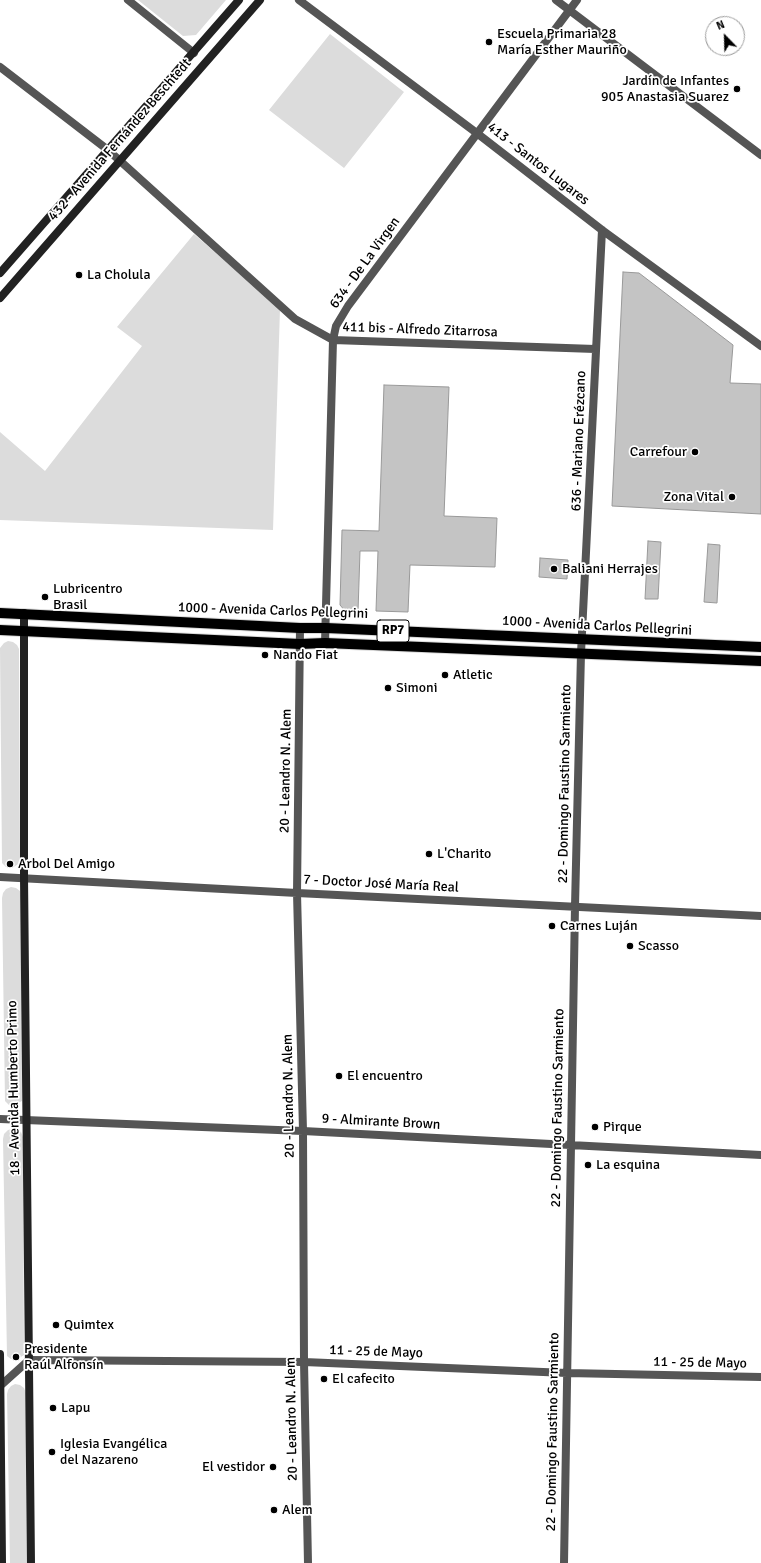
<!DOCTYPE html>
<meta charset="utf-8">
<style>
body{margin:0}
#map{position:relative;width:761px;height:1563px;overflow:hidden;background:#fff;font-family:Signika,sans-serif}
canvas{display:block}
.north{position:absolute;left:705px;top:16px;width:40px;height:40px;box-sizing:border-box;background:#fff;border:1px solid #999;border-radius:50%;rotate:337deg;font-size:11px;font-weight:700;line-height:16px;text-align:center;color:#000}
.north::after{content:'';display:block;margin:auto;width:14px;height:18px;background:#000;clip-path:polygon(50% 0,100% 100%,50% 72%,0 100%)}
</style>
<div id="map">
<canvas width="761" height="1563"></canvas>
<div class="north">N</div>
</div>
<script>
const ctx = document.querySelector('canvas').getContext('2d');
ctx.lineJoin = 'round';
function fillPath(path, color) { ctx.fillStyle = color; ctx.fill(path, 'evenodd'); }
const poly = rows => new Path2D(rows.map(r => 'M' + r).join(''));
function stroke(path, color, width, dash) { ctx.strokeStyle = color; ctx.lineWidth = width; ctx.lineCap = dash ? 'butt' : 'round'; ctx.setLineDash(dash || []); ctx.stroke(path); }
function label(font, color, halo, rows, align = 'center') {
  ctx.font = font + ' Signika,sans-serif'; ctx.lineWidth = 3.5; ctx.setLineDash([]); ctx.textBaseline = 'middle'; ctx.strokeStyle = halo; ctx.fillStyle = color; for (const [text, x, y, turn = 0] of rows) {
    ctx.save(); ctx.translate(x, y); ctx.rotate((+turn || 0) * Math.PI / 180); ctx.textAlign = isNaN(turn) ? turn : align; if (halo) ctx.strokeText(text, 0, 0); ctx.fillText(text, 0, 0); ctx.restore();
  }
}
fillPath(poly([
 [138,0,226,0,196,35,183,36],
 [330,34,404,92,344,168,269,110],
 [194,234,280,309,273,530,0,520,0,432,45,471,142,346,117,327],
 [8,641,13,642,17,645,19,649,20,863,12,868,6,867,2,863,0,648,4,643],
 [11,887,16,888,20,891,21,896,22,1101,14,1105,9,1105,5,1101,2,898,3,893,6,889],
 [12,1129,17,1130,21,1132,23,1137,24,1355,16,1360,11,1359,7,1356,3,1139,4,1134,8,1130],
 [15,1384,20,1385,24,1388,26,1393,27,1563,10,1563,7,1394,8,1390,11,1386]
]), '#dcdcdc');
const building = poly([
 [623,272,639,273,733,345,730,383,761,384,761,514,612,506,623,272],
 [384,385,449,387,444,516,497,518,495,567,410,565,408,612,376,611,378,551,360,551,358,612,346,612,340,605,342,530,379,531,384,385],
 [648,541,661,542,658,599,645,599,648,541],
 [708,544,720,545,717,603,704,602,708,544],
 [540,558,568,560,567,579,539,577,540,558]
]);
fillPath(building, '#c4c4c4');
stroke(building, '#999', 1);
const primary = poly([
 [0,613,300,628,326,628,761,647],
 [0,630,300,644,325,643,761,661]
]);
stroke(primary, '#dbdbdb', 12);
stroke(poly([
 [128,0,194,53],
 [299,0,478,134,602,230,761,346],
 [556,0,761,155],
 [0,67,108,150,295,319,333,340,595,349],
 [300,628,297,893,303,1131,304,1362,308,1563],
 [325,643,333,340,336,326,348,306,577,0],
 [0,877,297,893,761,916],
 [0,1119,303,1131,761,1155],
 [0,1386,29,1360,304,1362,567,1373,761,1377],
 [564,1563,575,906,581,653,602,230]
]), '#555', 8);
stroke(poly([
 [0,273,239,0],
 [0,298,260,0],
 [24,613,24,877,31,1563],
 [0,1354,2,1563]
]), '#222', 8);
stroke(primary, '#000', 10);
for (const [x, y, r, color] of [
 [489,42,4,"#000"],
 [737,89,4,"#000"],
 [79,275,4,"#000"],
 [695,452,4,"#000"],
 [732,497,4,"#000"],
 [554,569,4,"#000"],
 [45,597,4,"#000"],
 [265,655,4,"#000"],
 [445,675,4,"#000"],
 [388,688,4,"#000"],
 [429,854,4,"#000"],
 [10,864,4,"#000"],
 [552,926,4,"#000"],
 [630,946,4,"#000"],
 [339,1076,4,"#000"],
 [595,1127,4,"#000"],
 [588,1165,4,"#000"],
 [56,1325,4,"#000"],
 [16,1357,4,"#000"],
 [324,1379,4,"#000"],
 [53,1408,4,"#000"],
 [52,1452,4,"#000"],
 [273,1467,4,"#000"],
 [274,1510,4,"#000"]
]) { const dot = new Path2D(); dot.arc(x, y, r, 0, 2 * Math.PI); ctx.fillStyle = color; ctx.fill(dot); stroke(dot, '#fff', 1.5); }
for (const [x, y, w] of [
 [393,631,32]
]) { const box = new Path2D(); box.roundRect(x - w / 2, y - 11, w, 22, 3); ctx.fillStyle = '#fff'; ctx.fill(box); stroke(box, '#000', 1); }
label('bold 13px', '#000', null, [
 ["RP7",393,631]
]);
label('14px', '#000', '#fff', [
 ["Escuela Primaria 28",497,34],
 ["María Esther Mauriño",497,50],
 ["Jardín de Infantes",729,81,"right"],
 ["905 Anastasia Suarez",729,97,"right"],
 ["La Cholula",87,275],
 ["Carrefour",687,452,"right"],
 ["Zona Vital",724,497,"right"],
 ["Baliani Herrajes",562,569],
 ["Lubricentro",53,589],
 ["Brasil",53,605],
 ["Nando Fiat",273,655],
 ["Atletic",453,675],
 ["Simoni",396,688],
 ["L'Charito",437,854],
 ["Arbol Del Amigo",18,864],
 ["Carnes Luján",560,926],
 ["Scasso",638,946],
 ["El encuentro",347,1076],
 ["Pirque",603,1127],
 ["La esquina",596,1165],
 ["Quimtex",64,1325],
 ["Presidente",24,1349],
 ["Raúl Alfonsín",24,1365],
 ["El cafecito",332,1379],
 ["Lapu",61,1408],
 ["Iglesia Evangélica",60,1444],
 ["del Nazareno",60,1460],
 ["El vestidor",265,1467,"right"],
 ["Alem",282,1510]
], 'left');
label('14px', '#000', '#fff', [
 ["432 - Avenida Fernández Beschtedt",120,140,-49],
 ["413 - Santos Lugares",538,164,38],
 ["634 - De La Virgen",365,263,-54],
 ["411 bis - Alfredo Zitarrosa",420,330,2],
 ["636 - Mariano Erézcano",579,441,-88],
 ["1000 - Avenida Carlos Pellegrini",273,611,2],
 ["1000 - Avenida Carlos Pellegrini",597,626,3],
 ["20 - Leandro N. Alem",286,771,-89],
 ["22 - Domingo Faustino Sarmiento",565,784,-89],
 ["7 - Doctor José María Real",381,884,3],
 ["18 - Avenida Humberto Primo",14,1088,-91],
 ["20 - Leandro N. Alem",289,1096,-91],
 ["22 - Domingo Faustino Sarmiento",558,1108,-89],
 ["9 - Almirante Brown",381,1122,3],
 ["11 - 25 de Mayo",376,1352,2],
 ["11 - 25 de Mayo",700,1363,1],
 ["20 - Leandro N. Alem",292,1419,-91],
 ["22 - Domingo Faustino Sarmiento",553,1432,-89]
]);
</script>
